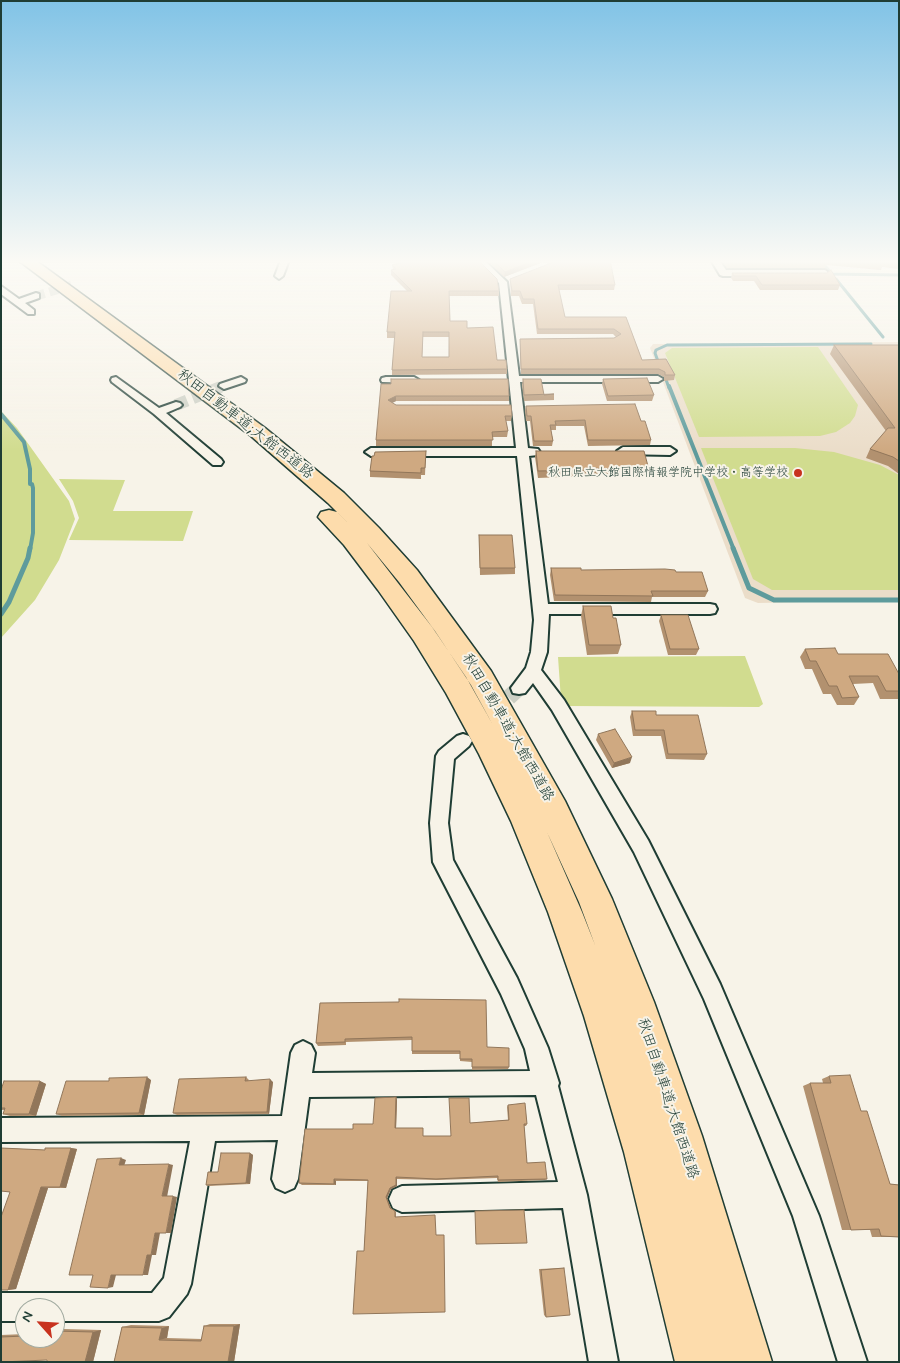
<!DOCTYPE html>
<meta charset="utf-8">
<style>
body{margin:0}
#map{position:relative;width:900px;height:1363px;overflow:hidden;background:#f7f3e8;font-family:Mynerve,sans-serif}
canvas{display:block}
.frame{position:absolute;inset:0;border:2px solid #1f3d34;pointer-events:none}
.north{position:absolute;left:15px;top:1298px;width:50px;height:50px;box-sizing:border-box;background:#f7f3e8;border:1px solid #a1aaa0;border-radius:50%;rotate:296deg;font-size:14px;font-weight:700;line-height:20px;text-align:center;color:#1f3d34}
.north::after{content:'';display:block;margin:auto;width:18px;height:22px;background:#c8321e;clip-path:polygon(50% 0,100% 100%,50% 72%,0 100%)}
</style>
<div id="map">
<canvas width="900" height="1363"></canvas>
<div class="frame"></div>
<div class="north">N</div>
</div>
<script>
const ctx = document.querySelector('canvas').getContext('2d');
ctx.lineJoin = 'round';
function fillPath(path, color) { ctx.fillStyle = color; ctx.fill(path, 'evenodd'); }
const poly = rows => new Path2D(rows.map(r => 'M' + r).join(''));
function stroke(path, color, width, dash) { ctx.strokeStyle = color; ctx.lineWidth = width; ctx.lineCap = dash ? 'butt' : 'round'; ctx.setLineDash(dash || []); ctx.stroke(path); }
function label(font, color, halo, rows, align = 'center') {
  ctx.font = font + ' Mynerve,"Klee One",sans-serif'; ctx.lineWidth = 4; ctx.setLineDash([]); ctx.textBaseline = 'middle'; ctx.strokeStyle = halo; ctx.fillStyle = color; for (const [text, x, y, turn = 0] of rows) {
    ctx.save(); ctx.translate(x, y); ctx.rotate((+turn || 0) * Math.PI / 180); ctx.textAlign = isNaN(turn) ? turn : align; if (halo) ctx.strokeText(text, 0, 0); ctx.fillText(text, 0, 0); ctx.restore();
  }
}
fillPath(poly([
 [899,342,899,600,758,603,745,598,650,348,653,344]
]), '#ebddc9');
fillPath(poly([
 [818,347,858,405,855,416,850,423,836,432,820,436,699,437,665,353,672,348],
 [1,411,17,428,69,501,75,519,59,560,35,600,1,638],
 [701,448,795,448,834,452,880,465,899,475,899,590,772,590,753,579],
 [59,479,125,480,113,511,193,511,183,541,69,540,79,518,73,501],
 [745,656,763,704,759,707,568,706,561,700,558,657]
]), '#d1dc8f');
stroke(poly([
 [820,260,831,273],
 [831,274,899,275],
 [836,279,883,337],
 [659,364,655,353,656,350,667,345,871,344],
 [664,374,669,388]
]), '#5e9b9c', 3);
stroke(poly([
 [669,386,734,550],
 [1,414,24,442,30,469,30,484,32,484,33,488,33,533,30,550]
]), '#5e9b9c', 4);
stroke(poly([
 [733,548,749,588,774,600,899,600],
 [1,614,9,602,28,558,30,548]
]), '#5e9b9c', 5);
stroke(poly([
 [36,296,76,284],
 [220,388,224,386]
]), '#cccfc4', 9, [9, 5]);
stroke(poly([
 [176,405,223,386]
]), '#cccfc4', 12, [12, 6]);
stroke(poly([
 [491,714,519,688]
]), '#cccfc4', 16, [16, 8]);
const minor = poly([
 [281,260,289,260,283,276,279,279,275,276,281,260],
 [475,260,484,260,507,282,519,376,658,376,663,379,658,382,520,382,528,448,538,449,540,452,538,455,529,456,548,604,710,604,715,605,717,609,715,613,710,614,549,614,547,652,541,670,564,700,648,840,720,984,819,1216,867,1362,838,1362,793,1216,704,999,634,852,552,710,533,683,525,693,519,694,513,693,511,688,526,668,531,652,534,620,517,456,371,456,365,452,371,448,516,448,499,283,475,260],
 [711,260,719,260,726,270,825,270,829,273,825,276,723,276,720,275,711,260],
 [1,286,19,299,36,293,39,294,39,298,25,303,34,310,34,314,28,314,1,294,1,286],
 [116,377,159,408,176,402,180,403,182,405,180,407,166,413,221,459,223,462,221,465,213,465,154,414,112,382,111,380,112,378,116,377],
 [241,377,246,380,245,382,224,389,219,386,220,384,241,377],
 [386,377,414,377,419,380,414,383,382,382,381,380,382,378,386,377],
 [623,447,670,447,676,451,670,455,619,454,617,451,623,447],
 [463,734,469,736,472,741,469,746,454,759,448,823,453,860,517,978,548,1048,559,1083,558,1086,587,1195,618,1362,589,1362,563,1208,402,1212,393,1208,389,1199,393,1190,402,1186,558,1182,536,1095,309,1097,298,1179,294,1188,285,1192,276,1188,272,1179,278,1140,215,1141,191,1284,187,1294,169,1317,159,1321,55,1321,55,1308,25,1308,25,1321,1,1321,1,1293,152,1293,164,1278,190,1141,1,1142,1,1118,282,1116,291,1053,295,1045,303,1041,311,1045,315,1053,312,1073,530,1071,525,1049,501,994,433,862,430,823,436,756,439,751,457,736,463,734]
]);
const motorway = poly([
 [18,260,35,260,265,428,344,493,379,528,417,570,491,671,565,801,612,899,654,1002,702,1136,772,1362,675,1362,624,1152,584,1016,548,912,511,821,479,754,446,693,414,641,378,590,344,545,318,517,321,512,329,510,337,512,347,522,328,503,251,436,18,260],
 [367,543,399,582,435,631,471,685,493,725,466,677,432,627,367,543],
 [547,832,579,902,595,945,582,912,547,832]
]);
stroke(minor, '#1f3d34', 4);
stroke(motorway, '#1f3d34', 3);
fillPath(minor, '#f7f3e8');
fillPath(motorway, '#fddcac');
fillPath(poly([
 [391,260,478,260,499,291,499,296,449,296,450,321,467,328,497,360,507,369,507,374,392,375,392,370,395,338,387,338,387,332,407,291,391,275,391,270,393,270,392,265,396,264],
 [423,337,449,337,449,357,422,357],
 [487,260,548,260,504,277],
 [723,260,899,260,899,269,882,267,881,270,826,265,825,268,727,268,723,262],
 [732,273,840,285,838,290,760,290,754,281,733,281,731,278],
 [510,279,615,285,614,290,559,290,565,317,626,317,642,360,675,375,674,380,664,381,664,377,658,374,521,374,520,339,614,338,616,337,613,334,537,334,533,304,522,304,519,296,511,296],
 [834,345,899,345,899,474,888,466,866,458,870,449,886,431,830,354],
 [523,379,544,395,554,394,554,400,524,401,522,385],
 [603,379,654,395,652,401,607,401,602,384],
 [391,384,509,396,509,401,396,401,392,403,396,405,512,416,511,421,506,421,508,431,507,437,492,437,492,446,376,446,376,440],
 [526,406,641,421,651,440,650,445,588,446,584,426,556,426,556,430,551,430,553,441,552,446,533,446,530,421,526,421,525,411],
 [426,451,425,475,421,475,421,479,370,477,370,471],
 [536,451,649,470,648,476,585,474,585,476,538,478,535,457],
 [479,535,515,568,515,574,480,575],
 [551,568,581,570,676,572,708,591,705,597,652,597,651,602,554,601,550,575],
 [583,606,613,618,621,645,618,654,587,655,581,616],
 [661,615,699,649,696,655,668,655,659,621],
 [805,649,838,654,899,674,899,699,880,699,873,683,853,684,859,697,854,705,837,705,831,694,823,694,812,669,805,669,800,657],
 [632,711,656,715,707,754,704,760,666,759,661,736,633,736,630,717],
 [598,734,630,763,612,768,596,740],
 [320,1003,487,1047,509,1067,508,1069,472,1070,472,1062,460,1061,460,1054,412,1054,412,1040,346,1042,346,1045,318,1046,316,1043],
 [829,1076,861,1111,890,1184,899,1185,899,1237,872,1237,870,1230,842,1230,803,1086,810,1083,823,1083,822,1079],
 [246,1077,249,1080,248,1081,273,1082,269,1114,177,1115,173,1113],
 [151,1080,144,1115,62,1116,56,1114,109,1081],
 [40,1081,46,1084,36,1116,10,1116,3,1114,5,1110,1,1110,1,1090],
 [396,1097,397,1100,396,1128,423,1131,423,1136,450,1136,470,1123,508,1120,507,1107,508,1105,527,1124,526,1126,524,1126,527,1163,547,1179,545,1180,498,1182,497,1178,437,1180,397,1179,397,1186,391,1189,387,1198,391,1208,396,1212,396,1217,364,1251,368,1181,336,1181,336,1185,302,1185,299,1183,353,1129,373,1124],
 [1,1148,45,1150,71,1148,77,1149,66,1188,48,1188,16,1289,8,1290,10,1192,1,1191],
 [250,1153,253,1155,250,1184,209,1186,206,1185,218,1172],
 [562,1268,564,1268,546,1317,544,1315,539,1269],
 [210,1324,240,1324,234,1362,114,1362,122,1327,131,1325,169,1326,167,1338,202,1339,204,1326],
 [64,1329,101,1330,93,1362,47,1362,47,1360,1,1362,1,1335,25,1334,25,1338,55,1338,55,1331]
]), '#b2916f');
fillPath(poly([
 [535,260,548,260,504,277,505,272],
 [396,396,396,401,388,405,388,400],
 [632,757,630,763,612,768,614,763],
 [147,1077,151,1080,144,1115,139,1113],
 [270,1079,273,1082,269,1114,267,1112],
 [40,1081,46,1084,36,1116,29,1114],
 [396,1097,397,1100,396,1130,395,1128],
 [71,1148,77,1149,66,1188,60,1187],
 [250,1153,253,1155,250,1184,246,1183],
 [121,1158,126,1160,124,1166,119,1165],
 [169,1164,173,1165,167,1197,162,1196],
 [396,1177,397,1179,397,1186,391,1189,387,1198,391,1209,390,1208,386,1197],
 [334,1179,336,1181,336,1185,334,1184],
 [41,1187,48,1188,16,1289,8,1290],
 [173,1196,177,1197,171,1233,166,1233],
 [155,1233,160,1233,156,1255,151,1255],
 [147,1255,152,1255,148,1275,143,1275],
 [111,1275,116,1275,113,1287,108,1288],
 [240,1324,234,1362,228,1362,234,1326],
 [169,1326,167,1338,159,1340,162,1328],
 [101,1330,93,1362,85,1362,93,1332]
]), '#91765a');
const building = poly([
 [397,260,478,260,497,279,499,291,449,291,450,321,467,321,467,328,493,327,497,360,506,360,507,369,392,370,395,332,387,332,391,291,412,291,391,270,396,269,392,265,401,263,397,260],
 [423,332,449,332,449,357,422,357,423,332],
 [493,260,535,260,505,272,493,260],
 [559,260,610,260,615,285,558,285,565,317,626,317,642,360,666,359,675,375,665,375,665,372,659,369,521,369,520,339,614,338,621,334,614,329,538,329,534,299,523,299,520,291,512,291,510,279,559,260],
 [831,270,840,285,762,285,756,276,734,276,732,273,827,273,831,270],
 [834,345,899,345,899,461,893,457,870,449,888,428,895,428,834,345],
 [647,378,654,395,608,396,603,379,647,378],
 [391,379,508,379,509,396,396,396,388,400,396,405,511,405,512,416,505,416,508,431,492,432,493,440,376,440,381,384,391,384,391,379],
 [523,379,541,379,544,395,554,394,524,395,523,379],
 [635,404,641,421,645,421,651,440,588,440,585,420,555,421,556,425,550,425,553,441,534,441,531,416,527,416,526,406,635,404],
 [426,451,425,468,421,468,421,473,370,471,372,456,374,456,375,452,426,451],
 [536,451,644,451,649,470,586,468,586,470,538,471,536,451],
 [479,535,512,535,515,568,480,568,479,535],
 [551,568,581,568,581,570,665,569,675,570,676,572,702,572,708,591,651,591,653,596,555,595,551,568],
 [583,606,611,606,613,618,616,618,621,645,589,645,583,606],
 [661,615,688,615,699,649,670,649,661,615],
 [835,648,838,654,888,654,899,674,899,691,886,691,878,676,849,676,859,697,842,698,837,686,829,686,816,661,810,661,805,649,835,648],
 [632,711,656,711,656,715,698,715,707,754,668,754,664,730,635,730,632,711],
 [615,729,632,757,614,763,598,734,615,729],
 [399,999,486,1000,487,1047,509,1048,509,1067,472,1067,472,1059,460,1059,460,1051,412,1051,412,1037,345,1039,345,1042,316,1043,320,1003,399,1002,399,999],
 [850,1075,861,1111,867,1111,890,1184,899,1185,899,1237,881,1236,879,1229,851,1230,810,1083,831,1083,829,1076,850,1075],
 [147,1077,139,1113,56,1114,66,1081,109,1081,109,1078,147,1077],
 [246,1077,245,1081,270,1079,267,1112,173,1113,179,1079,246,1077],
 [4,1081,40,1081,29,1114,3,1114,5,1108,1,1108,1,1090,4,1081],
 [396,1097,395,1128,423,1128,423,1136,451,1136,449,1098,469,1098,470,1123,509,1120,508,1105,525,1103,527,1124,524,1124,527,1163,545,1162,547,1179,498,1180,498,1176,436,1179,396,1177,396,1185,390,1188,386,1197,390,1208,395,1211,395,1217,435,1215,436,1235,444,1235,445,1312,353,1314,357,1251,364,1251,368,1180,334,1179,334,1184,299,1183,305,1129,353,1129,353,1124,373,1124,375,1098,396,1097],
 [1,1148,45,1150,45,1148,71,1148,60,1187,41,1187,8,1290,1,1290,1,1217,10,1192,1,1191,1,1148],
 [221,1153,250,1153,246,1183,206,1185,208,1172,218,1172,221,1153],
 [121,1158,119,1165,169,1164,162,1196,173,1196,166,1233,155,1233,151,1255,147,1255,143,1275,111,1275,108,1288,90,1287,93,1275,69,1275,97,1159,121,1158],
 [524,1210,527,1243,476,1244,475,1211,524,1210],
 [564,1268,570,1315,546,1317,541,1270,564,1268],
 [204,1326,234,1326,228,1362,114,1362,122,1327,162,1328,159,1340,201,1341,204,1326],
 [55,1331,93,1332,85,1362,47,1362,47,1360,1,1362,1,1337,25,1336,25,1338,55,1338,55,1331]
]);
fillPath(building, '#cfa981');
stroke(building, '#91765a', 1);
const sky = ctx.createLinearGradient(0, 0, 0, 451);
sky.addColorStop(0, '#81c3e6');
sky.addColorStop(0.58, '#fbfaf5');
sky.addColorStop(1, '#fbfaf500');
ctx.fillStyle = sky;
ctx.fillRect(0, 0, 900, 451);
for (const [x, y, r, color] of [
 [798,473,5,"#c8321e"]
]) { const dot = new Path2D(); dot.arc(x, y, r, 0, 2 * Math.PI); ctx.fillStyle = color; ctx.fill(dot); stroke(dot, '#f7f3e8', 2); }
label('12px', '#1f3d34', '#f7f3e8', [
 ["秋田県立大館国際情報学院中学校・高等学校",788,473]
], 'right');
label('15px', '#1f3d34', '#f7f3e8', [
 ["秋田自動車道;大館西道路",245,425,38],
 ["秋田自動車道;大館西道路",507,728,60],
 ["秋田自動車道;大館西道路",667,1099,72]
]);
</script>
